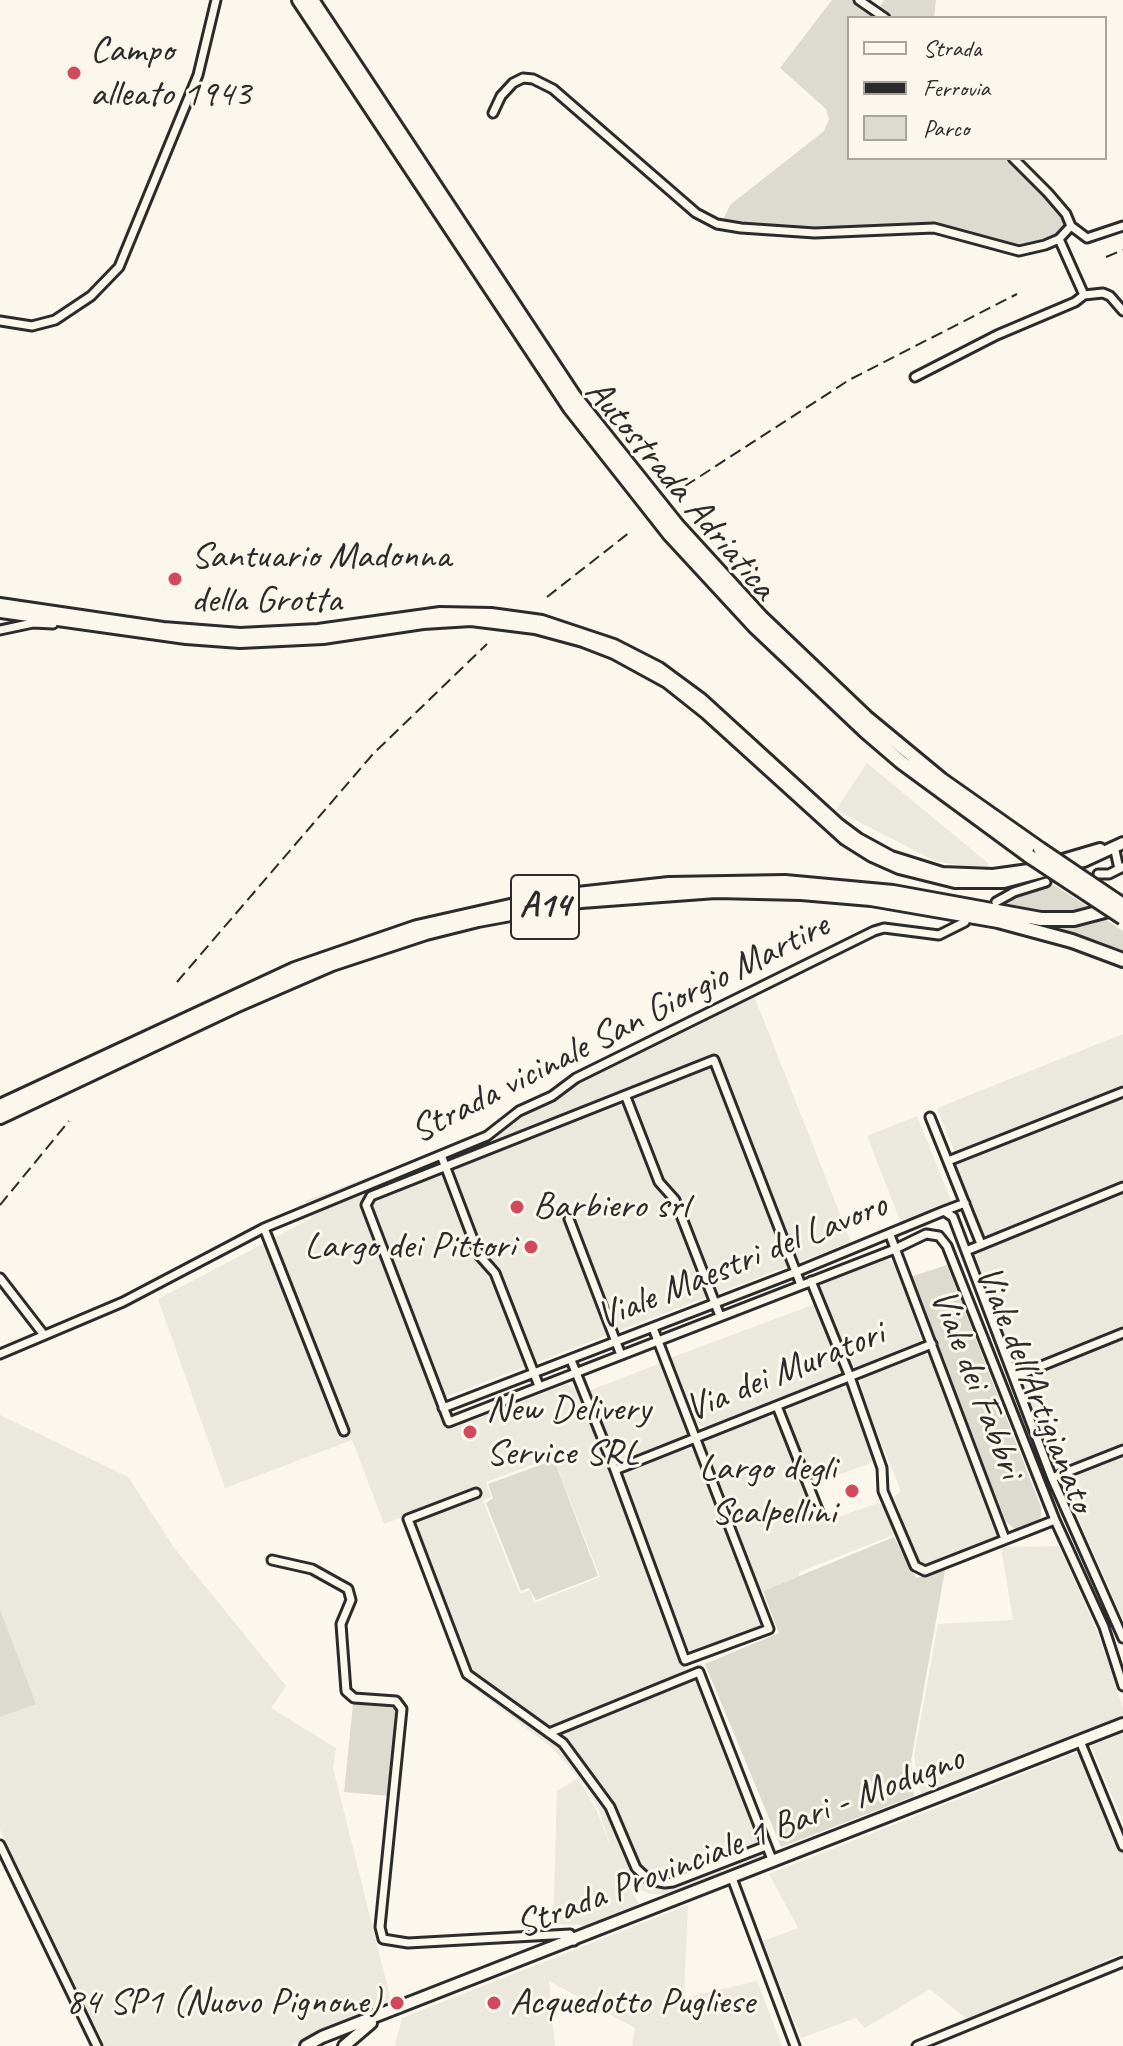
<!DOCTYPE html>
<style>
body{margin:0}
#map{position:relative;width:1123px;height:2046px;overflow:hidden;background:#fbf7ec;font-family:Caveat,sans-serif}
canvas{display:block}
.legend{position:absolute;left:847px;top:16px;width:260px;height:144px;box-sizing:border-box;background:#fbf7ec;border:2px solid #a8a59f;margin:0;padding:10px 14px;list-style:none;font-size:24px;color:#2b2b2b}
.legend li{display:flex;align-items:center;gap:16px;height:40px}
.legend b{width:40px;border:2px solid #a8a59f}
</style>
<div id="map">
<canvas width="1123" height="2046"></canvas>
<ul class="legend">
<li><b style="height:10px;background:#fbf7ec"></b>Strada</li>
<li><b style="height:10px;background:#2b2b2b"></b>Ferrovia</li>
<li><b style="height:22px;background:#dddad0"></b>Parco</li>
</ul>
</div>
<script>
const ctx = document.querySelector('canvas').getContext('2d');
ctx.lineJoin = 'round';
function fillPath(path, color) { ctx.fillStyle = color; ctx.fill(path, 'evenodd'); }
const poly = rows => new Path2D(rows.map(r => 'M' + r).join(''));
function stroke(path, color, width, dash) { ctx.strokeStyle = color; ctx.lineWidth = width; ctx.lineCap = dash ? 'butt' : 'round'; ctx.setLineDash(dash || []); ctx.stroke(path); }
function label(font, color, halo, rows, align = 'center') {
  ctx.font = font + ' Caveat,sans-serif'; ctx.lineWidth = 6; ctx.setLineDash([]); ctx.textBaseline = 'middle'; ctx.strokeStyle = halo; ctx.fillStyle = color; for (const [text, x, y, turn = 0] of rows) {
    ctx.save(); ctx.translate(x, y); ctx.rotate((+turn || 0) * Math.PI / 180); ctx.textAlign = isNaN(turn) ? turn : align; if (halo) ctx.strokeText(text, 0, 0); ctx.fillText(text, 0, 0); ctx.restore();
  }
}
fillPath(poly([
 [867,763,988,863,988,866,968,867,935,861,836,810],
 [751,988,851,1242,435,1401,448,1430,567,1384,575,1387,685,1669,701,1664,777,1851,666,1894,650,1894,639,1889,629,1883,618,1867,639,1904,583,1927,581,1925,553,1924,557,1791,578,1778,596,1809,612,1850,598,1808,585,1785,551,1747,462,1679,402,1517,384,1524,352,1440,225,1488,158,1299,312,1218,305,1201,484,1133,518,1107,556,1089,581,1071],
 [553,1457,600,1577,534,1603,530,1590,520,1594,483,1501,491,1497,486,1482],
 [1123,1034,1123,1085,955,1153,937,1108],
 [1123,1098,1123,1183,985,1238,954,1164],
 [917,1116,952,1203,901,1223,867,1136],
 [1123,1193,1123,1328,1019,1370,971,1253],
 [884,1259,890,1259,897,1266,922,1343,919,1347,858,1368,851,1365,820,1286,822,1282],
 [815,1304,841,1368,837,1379,708,1427,703,1427,695,1422,670,1358],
 [1123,1338,1123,1445,1058,1471,1021,1379],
 [925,1355,929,1356,999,1534,997,1537,927,1566,917,1560,894,1497,901,1491,859,1387,863,1377],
 [661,1363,688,1429,687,1433,685,1438,627,1459,619,1459,615,1457,588,1391],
 [839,1387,850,1392,874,1455,873,1460,867,1465,816,1482,811,1478,787,1412,791,1407],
 [0,1415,128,1477,175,1549,286,1686,271,1708,336,1748,333,1768,392,2005,290,2046,105,2046,0,1830],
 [766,1416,778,1420,818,1524,878,1503,884,1506,896,1534,799,1572,799,1576,760,1592,704,1444,709,1438],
 [685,1448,695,1451,761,1621,759,1629,694,1653,689,1650,622,1480,627,1471],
 [1123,1457,1123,1619,1062,1482],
 [1059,1546,1099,1636,1123,1708,1123,1716,921,1794,914,1756,938,1624,1013,1620,1001,1547],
 [1123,1733,1123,1822,1091,1746],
 [1083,1750,1123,1839,1123,1953,969,2021,930,1989,865,2028,856,2018,801,2038,763,1941,798,1928,769,1874],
 [688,1905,684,1998,757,1981,782,2046,632,2046,635,2028,549,1981,555,2046,395,2046,402,2018]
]), '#ebe8de');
fillPath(poly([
 [832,0,859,0,883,18,849,18,849,158,1008,158,1036,183,1062,214,1066,221,1065,233,1027,251,934,228,815,233,723,220,730,205,824,131,829,119,826,109,780,68],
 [884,0,936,0,934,18,890,18,878,9],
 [1054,885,1093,910,1061,916,998,904,1034,888],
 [1105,919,1123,931,1123,955,1028,924,1056,927],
 [947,1265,1041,1507,1041,1517,1038,1520,1015,1529,1006,1522,910,1277],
 [554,1460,598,1576,536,1600,529,1588,521,1591,486,1503,493,1498,488,1484],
 [894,1537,916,1578,945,1570,911,1761,914,1796,781,1847,705,1664,779,1633,763,1591],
 [0,1610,36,1704,0,1717],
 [353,1704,398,1708,389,1796,344,1792]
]), '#dddad0');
const street = poly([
 [859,0,885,18],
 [493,113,501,96,513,83,523,78,533,79,553,89,696,213,717,224,741,228,815,233,934,228,1019,251,1045,245,1059,239,1071,226],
 [1013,158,1048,193,1066,214,1071,226,1087,238,1123,226],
 [1084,295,1103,293,1110,296,1123,311],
 [0,321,32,326,55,320,91,296,119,267,198,75,216,0],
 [915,377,997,335,1075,302,1084,295,1059,239],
 [0,630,33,623,53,624],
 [1114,846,1119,869],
 [1098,874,1109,874,1123,867],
 [996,902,1014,892,1046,882],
 [626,1097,659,1182,675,1200,720,1316],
 [930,1117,981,1244],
 [441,1155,479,1255,495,1273,539,1386],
 [948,1161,1123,1092],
 [944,1211,965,1203],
 [569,1219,621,1355],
 [264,1228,344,1431],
 [890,1235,1005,1539],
 [966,1251,1123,1187],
 [0,1278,44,1335],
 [811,1281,850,1377,882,1468,883,1491,915,1566,925,1571,1055,1520],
 [801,1285,714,1060,371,1196,366,1205,449,1422,895,1249,926,1234,939,1236,947,1246,1055,1520,1104,1627,1123,1686],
 [0,1354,123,1302,264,1228,487,1136,519,1111,552,1096,576,1078,874,931,884,928,939,935,965,922],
 [571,1360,615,1470,685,1660,769,1629,653,1328],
 [1014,1377,1123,1333],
 [777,1406,820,1515],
 [443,1408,796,1272,944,1211,953,1217,1052,1478,1123,1638],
 [615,1470,932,1344],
 [1052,1478,1123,1450],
 [476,1493,408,1519,467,1674,563,1743,610,1807,636,1868,649,1880,665,1883,673,1882,766,1846],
 [272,1560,312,1569,348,1589,351,1600,341,1624,346,1691,354,1698,396,1701,402,1709,380,1927,383,1939,408,1943,570,1934,574,1941],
 [549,1733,699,1672,773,1862],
 [1080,1741,1123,1846],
 [0,1845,97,2046],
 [732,1878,795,2046],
 [917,2046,1123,1962]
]);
const secondary = poly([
 [0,604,163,628,240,634,318,630,440,613,491,614,542,621,614,645,659,668,701,699,838,824,858,839,891,857,942,873,993,875,1029,870,1100,849],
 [0,612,186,638,240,642,323,638,423,623,471,620,535,628,583,641,614,653,667,682,706,713,845,839,872,856,899,868,955,882,1004,882,1084,861,1123,843],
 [306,2046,322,2037,1123,1724],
 [344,2046,371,2023]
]);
const highway = poly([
 [299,0,570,408,670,535,755,627,866,732,901,762,1029,856],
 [312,0,574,396,677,525,761,617,867,718,942,780,1040,849],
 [0,1106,295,969,417,927,550,897,669,884,785,882,893,892,1041,919,1074,919,1116,908],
 [0,1117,235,1006,332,964,426,933,478,920,581,901,716,891,801,893,871,899,998,921,1072,941,1123,960]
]);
stroke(street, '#2b2b2b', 13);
stroke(secondary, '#2b2b2b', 16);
stroke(highway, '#2b2b2b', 18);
stroke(street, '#fbf7ec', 7);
stroke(secondary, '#fbf7ec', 10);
stroke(highway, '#fbf7ec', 12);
stroke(poly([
 [1106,257,1123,250],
 [685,486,849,380,1017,294],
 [547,597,630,532],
 [177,982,373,754,487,644],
 [0,1205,69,1121]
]), '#2b2b2b', 2, [12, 6]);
const highwayBridge = poly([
 [1040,849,1123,905],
 [1029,856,1123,918]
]);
stroke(highwayBridge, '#2b2b2b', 18, []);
stroke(highwayBridge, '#fbf7ec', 12);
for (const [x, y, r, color] of [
 [74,73,8,"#d1495b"],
 [175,579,8,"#d1495b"],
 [517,1207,8,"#d1495b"],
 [531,1247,8,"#d1495b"],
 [470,1432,8,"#d1495b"],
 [852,1491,8,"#d1495b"],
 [397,2003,8,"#d1495b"],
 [494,2003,8,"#d1495b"]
]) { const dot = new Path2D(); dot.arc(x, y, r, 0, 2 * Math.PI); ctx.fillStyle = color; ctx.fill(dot); stroke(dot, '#fbf7ec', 3); }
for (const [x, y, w] of [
 [545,907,68]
]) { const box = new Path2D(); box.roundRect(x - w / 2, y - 32, w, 64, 6); ctx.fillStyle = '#fbf7ec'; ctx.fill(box); stroke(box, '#2b2b2b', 2); }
label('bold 36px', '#2b2b2b', null, [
 ["A14",545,907]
]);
label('38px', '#2b2b2b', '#fbf7ec', [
 ["Campo",90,51],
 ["alleato 1943",90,95],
 ["Santuario Madonna",191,557],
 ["della Grotta",191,601],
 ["Barbiero srl",533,1207],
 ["Largo dei Pittori",515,1247,"right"],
 ["New Delivery",486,1410],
 ["Service SRL",486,1454],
 ["Largo degli",836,1469,"right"],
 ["Scalpellini",836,1513,"right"],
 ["84 SP1 (Nuovo Pignone)",381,2003,"right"],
 ["Acquedotto Pugliese",510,2003]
], 'left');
label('38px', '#2b2b2b', '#fbf7ec', [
 ["Autostrada Adriatica",680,490,50],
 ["Strada vicinale San Giorgio Martire",620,1029,-27],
 ["Viale Maestri del Lavoro",742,1262,-22],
 ["Via dei Muratori",785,1372,-22],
 ["Viale dei Fabbri",976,1384,69],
 ["Viale dell'Artigianato",1034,1389,68],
 ["Strada Provinciale 1 Bari - Modugno",740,1843,-21]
]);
</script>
